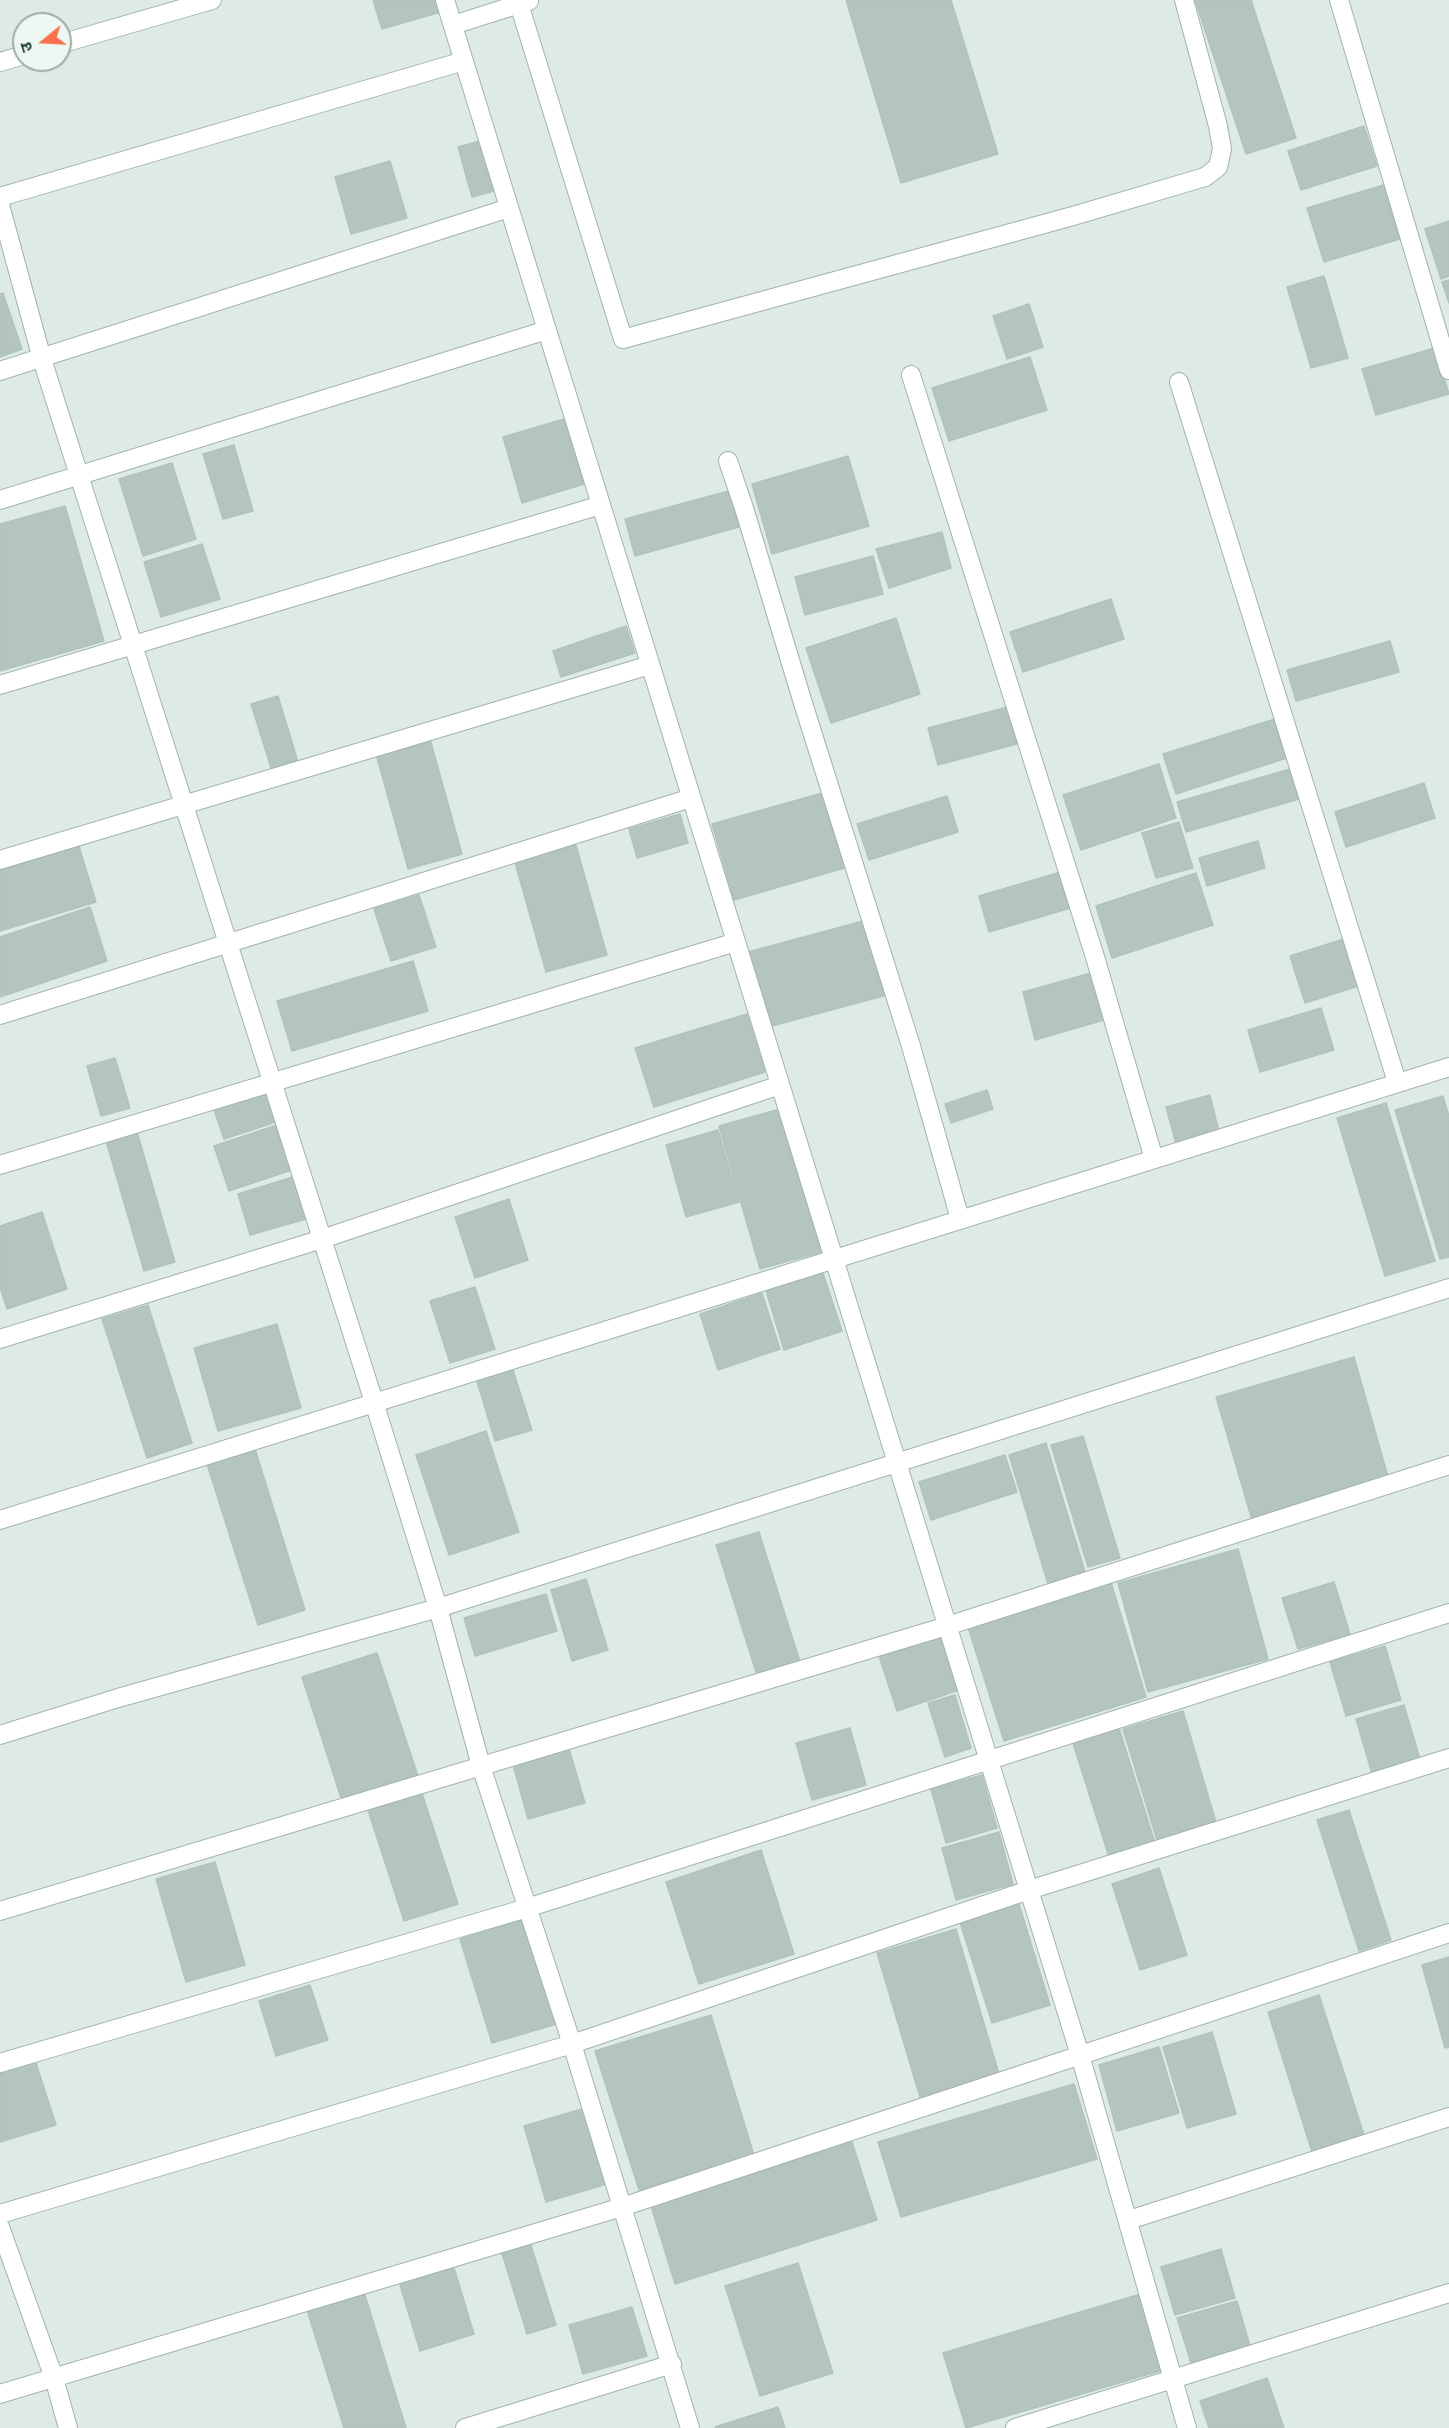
<!DOCTYPE html>
<meta charset="utf-8">
<style>
body{margin:0}
#map{position:relative;width:1449px;height:2428px;overflow:hidden;background:#deebe4;font-family:"Fira Sans","Noto Sans Devanagari",sans-serif}
canvas{display:block}
.north{position:absolute;left:12px;top:12px;width:60px;height:60px;box-sizing:border-box;background:#eef7f2;border:2px solid #9baca5;border-radius:50%;rotate:252deg;font-size:16px;font-weight:700;line-height:24px;text-align:center;color:#1f3b32}
.north::after{content:'';display:block;margin:auto;width:21px;height:27px;background:#f9704e;clip-path:polygon(50% 0,100% 100%,50% 72%,0 100%)}
</style>
<div id="map">
<canvas width="1449" height="2428"></canvas>
<div class="north">उ</div>
</div>
<script>
const ctx = document.querySelector('canvas').getContext('2d');
ctx.lineJoin = 'round';
function fillPath(path, color) { ctx.fillStyle = color; ctx.fill(path, 'evenodd'); }
const poly = rows => new Path2D(rows.map(r => 'M' + r).join(''));
function stroke(path, color, width, dash) { ctx.strokeStyle = color; ctx.lineWidth = width; ctx.lineCap = dash ? 'butt' : 'round'; ctx.setLineDash(dash || []); ctx.stroke(path); }
const building = poly([
 [373,0,440,0,444,11,382,29,373,0],
 [846,0,951,0,998,154,901,183,846,0],
 [1195,0,1251,0,1296,138,1246,154,1195,0],
 [1364,126,1377,166,1301,190,1288,151,1364,126],
 [480,141,494,191,472,197,458,147,480,141],
 [390,161,407,218,351,234,335,177,390,161],
 [1387,184,1403,238,1324,262,1307,208,1387,184],
 [1449,221,1449,276,1441,279,1425,229,1449,221],
 [1324,276,1348,358,1311,368,1287,287,1324,276],
 [1449,280,1449,303,1442,282,1449,280],
 [3,293,22,349,0,357,0,294,3,293],
 [1029,304,1043,347,1007,359,993,316,1029,304],
 [1435,348,1449,394,1376,415,1362,369,1435,348],
 [1030,357,1047,410,949,441,932,388,1030,357],
 [564,419,584,484,522,503,503,437,564,419],
 [234,445,253,511,223,519,203,454,234,445],
 [848,456,869,526,772,554,752,484,848,456],
 [172,463,196,539,143,556,119,479,172,463],
 [736,489,746,525,635,556,625,519,736,489],
 [65,506,104,641,0,671,0,524,65,506],
 [942,532,951,568,889,588,876,549,942,532],
 [202,544,220,599,161,617,144,562,202,544],
 [873,556,883,594,805,615,795,577,873,556],
 [1111,599,1124,639,1023,672,1010,632,1111,599],
 [896,618,920,694,831,723,806,648,896,618],
 [626,626,635,653,561,677,553,651,626,626],
 [1390,641,1399,672,1296,701,1287,670,1390,641],
 [278,696,298,762,272,771,251,704,278,696],
 [1008,707,1017,744,938,765,928,728,1008,707],
 [1278,718,1290,757,1176,794,1163,754,1278,718],
 [430,739,462,854,408,869,376,754,430,739],
 [1159,764,1176,818,1081,850,1063,795,1159,764],
 [1290,769,1299,799,1186,832,1177,802,1290,769],
 [1424,783,1435,818,1346,847,1335,812,1424,783],
 [826,792,848,867,734,900,712,824,826,792],
 [947,796,958,832,869,860,857,824,947,796],
 [680,814,688,843,637,858,629,829,680,814],
 [1179,822,1193,868,1156,878,1142,833,1179,822],
 [1258,841,1265,868,1207,886,1199,858,1258,841],
 [575,842,607,955,546,972,514,859,575,842],
 [79,846,96,902,0,931,0,870,79,846],
 [1064,871,1074,907,989,932,979,896,1064,871],
 [1196,873,1213,925,1112,958,1096,906,1196,873],
 [419,895,436,947,391,961,374,909,419,895],
 [90,907,107,961,0,997,0,937,90,907],
 [867,920,887,995,768,1027,748,952,867,920],
 [1350,937,1365,984,1305,1003,1290,956,1350,937],
 [413,961,428,1011,292,1051,277,1001,413,961],
 [1091,973,1104,1020,1035,1040,1023,992,1091,973],
 [1321,1008,1334,1050,1260,1072,1248,1030,1321,1008],
 [747,1014,765,1072,654,1107,635,1048,747,1014],
 [115,1058,130,1108,101,1116,87,1066,115,1058],
 [265,1087,276,1122,224,1139,212,1104,265,1087],
 [987,1090,993,1109,951,1123,945,1104,987,1090],
 [1210,1095,1219,1132,1176,1144,1166,1107,1210,1095],
 [1443,1096,1449,1116,1449,1257,1440,1259,1395,1110,1443,1096],
 [1386,1103,1435,1261,1385,1276,1337,1118,1386,1103],
 [780,1109,821,1252,760,1269,719,1126,780,1109],
 [135,1125,175,1262,144,1271,104,1134,135,1125],
 [277,1125,292,1170,229,1191,214,1146,277,1125],
 [718,1130,739,1202,686,1217,666,1145,718,1130],
 [293,1177,306,1219,250,1235,238,1194,293,1177],
 [509,1199,528,1260,475,1278,455,1217,509,1199],
 [42,1212,67,1289,7,1309,0,1287,0,1226,42,1212],
 [823,1273,842,1331,784,1350,766,1291,823,1273],
 [475,1287,495,1349,450,1363,430,1301,475,1287],
 [762,1293,780,1349,718,1370,700,1314,762,1293],
 [148,1305,192,1443,147,1458,102,1319,148,1305],
 [277,1324,301,1408,218,1431,194,1348,277,1324],
 [1354,1357,1389,1480,1252,1520,1216,1397,1354,1357],
 [512,1367,532,1430,495,1441,476,1378,512,1367],
 [486,1431,519,1532,449,1555,416,1455,486,1431],
 [1083,1436,1120,1558,1088,1567,1051,1445,1083,1436],
 [1046,1443,1085,1572,1048,1584,1009,1455,1046,1443],
 [255,1449,305,1610,258,1625,207,1464,255,1449],
 [1005,1455,1017,1492,931,1520,919,1482,1005,1455],
 [759,1532,800,1662,757,1675,716,1545,759,1532],
 [1238,1549,1268,1659,1148,1692,1118,1583,1238,1549],
 [586,1579,608,1650,572,1661,551,1590,586,1579],
 [1110,1579,1146,1697,1004,1741,967,1624,1110,1579],
 [1334,1582,1350,1634,1298,1649,1282,1598,1334,1582],
 [546,1594,557,1631,475,1656,464,1618,546,1594],
 [940,1633,959,1690,897,1711,878,1653,940,1633],
 [1385,1646,1401,1700,1346,1716,1330,1662,1385,1646],
 [377,1653,418,1776,342,1801,302,1677,377,1653],
 [955,1695,971,1748,945,1757,928,1703,955,1695],
 [1404,1705,1421,1762,1373,1777,1356,1719,1404,1705],
 [1183,1711,1216,1822,1157,1840,1123,1729,1183,1711],
 [1118,1725,1155,1843,1109,1857,1072,1740,1118,1725],
 [850,1728,866,1785,812,1800,796,1743,850,1728],
 [568,1745,585,1803,528,1819,512,1761,568,1745],
 [982,1775,997,1828,946,1843,931,1789,982,1775],
 [422,1793,458,1904,404,1921,368,1810,422,1793],
 [1349,1810,1391,1940,1359,1951,1317,1820,1349,1810],
 [999,1832,1013,1884,956,1900,942,1848,999,1832],
 [761,1850,794,1954,699,1984,666,1882,761,1850],
 [215,1862,245,1965,186,1982,156,1879,215,1862],
 [1159,1868,1187,1955,1140,1970,1112,1884,1159,1868],
 [1018,1901,1050,2005,992,2023,959,1919,1018,1901],
 [528,1918,560,2023,492,2043,460,1939,528,1918],
 [956,1929,999,2074,920,2097,877,1953,956,1929],
 [1449,1957,1449,2047,1445,2048,1422,1965,1449,1957],
 [310,1985,328,2040,276,2056,259,2001,310,1985],
 [1319,1995,1364,2135,1312,2152,1268,2012,1319,1995],
 [711,2015,754,2155,639,2190,595,2051,711,2015],
 [1212,2032,1236,2114,1187,2128,1163,2047,1212,2032],
 [1159,2047,1179,2113,1117,2131,1099,2065,1159,2047],
 [35,2060,56,2125,0,2142,0,2071,35,2060],
 [1074,2084,1097,2159,901,2217,878,2142,1074,2084],
 [585,2108,607,2184,546,2202,524,2126,585,2108],
 [852,2142,877,2220,675,2284,651,2206,852,2142],
 [529,2239,556,2325,527,2334,500,2247,529,2239],
 [1221,2249,1235,2298,1175,2315,1161,2267,1221,2249],
 [798,2263,833,2373,760,2396,725,2286,798,2263],
 [454,2268,474,2334,420,2351,400,2285,454,2268],
 [364,2292,406,2428,344,2428,307,2310,364,2292],
 [1144,2293,1167,2369,966,2428,943,2353,1144,2293],
 [1237,2301,1250,2346,1191,2363,1177,2318,1237,2301],
 [632,2307,647,2356,583,2374,569,2325,632,2307],
 [1267,2378,1284,2428,1209,2428,1200,2401,1267,2378],
 [778,2407,785,2428,716,2428,715,2427,778,2407]
]);
fillPath(building, '#b3c5bd');
stroke(building, '#b0c4bb', 1.5);
const service = poly([
 [519,4,623,339,1073,216,1205,177,1218,167,1222,149,1218,126,1184,0],
 [453,25,529,1]
]);
const minor = poly([
 [445,0,1080,2055,1187,2428],
 [1339,0,1449,370],
 [60,44,212,0],
 [0,62,24,55],
 [0,197,464,61],
 [0,205,42,359,374,1402,438,1608,481,1766,572,2044,690,2428],
 [0,371,509,208],
 [911,375,1095,957,1154,1159],
 [1179,382,1397,1082],
 [728,461,744,508,803,703,911,1046,960,1219],
 [0,500,547,330],
 [0,685,601,505],
 [0,860,650,665],
 [0,1015,691,798],
 [0,1165,736,942],
 [0,1339,322,1239,780,1085],
 [0,1520,1449,1067],
 [0,1735,118,1698,438,1608,1449,1288],
 [0,1911,947,1626,1449,1465],
 [0,2063,527,1908,1449,1613],
 [0,2214,572,2044,1029,1890,1449,1758],
 [1129,2220,1449,2117],
 [0,2227,54,2378,68,2428],
 [0,2394,622,2207,1449,1933],
 [465,2428,672,2364],
 [1015,2428,1449,2293]
]);
stroke(service, '#a1b3ab', 20);
stroke(minor, '#a1b3ab', 20);
stroke(service, '#fff', 18);
stroke(minor, '#fff', 18);
</script>
